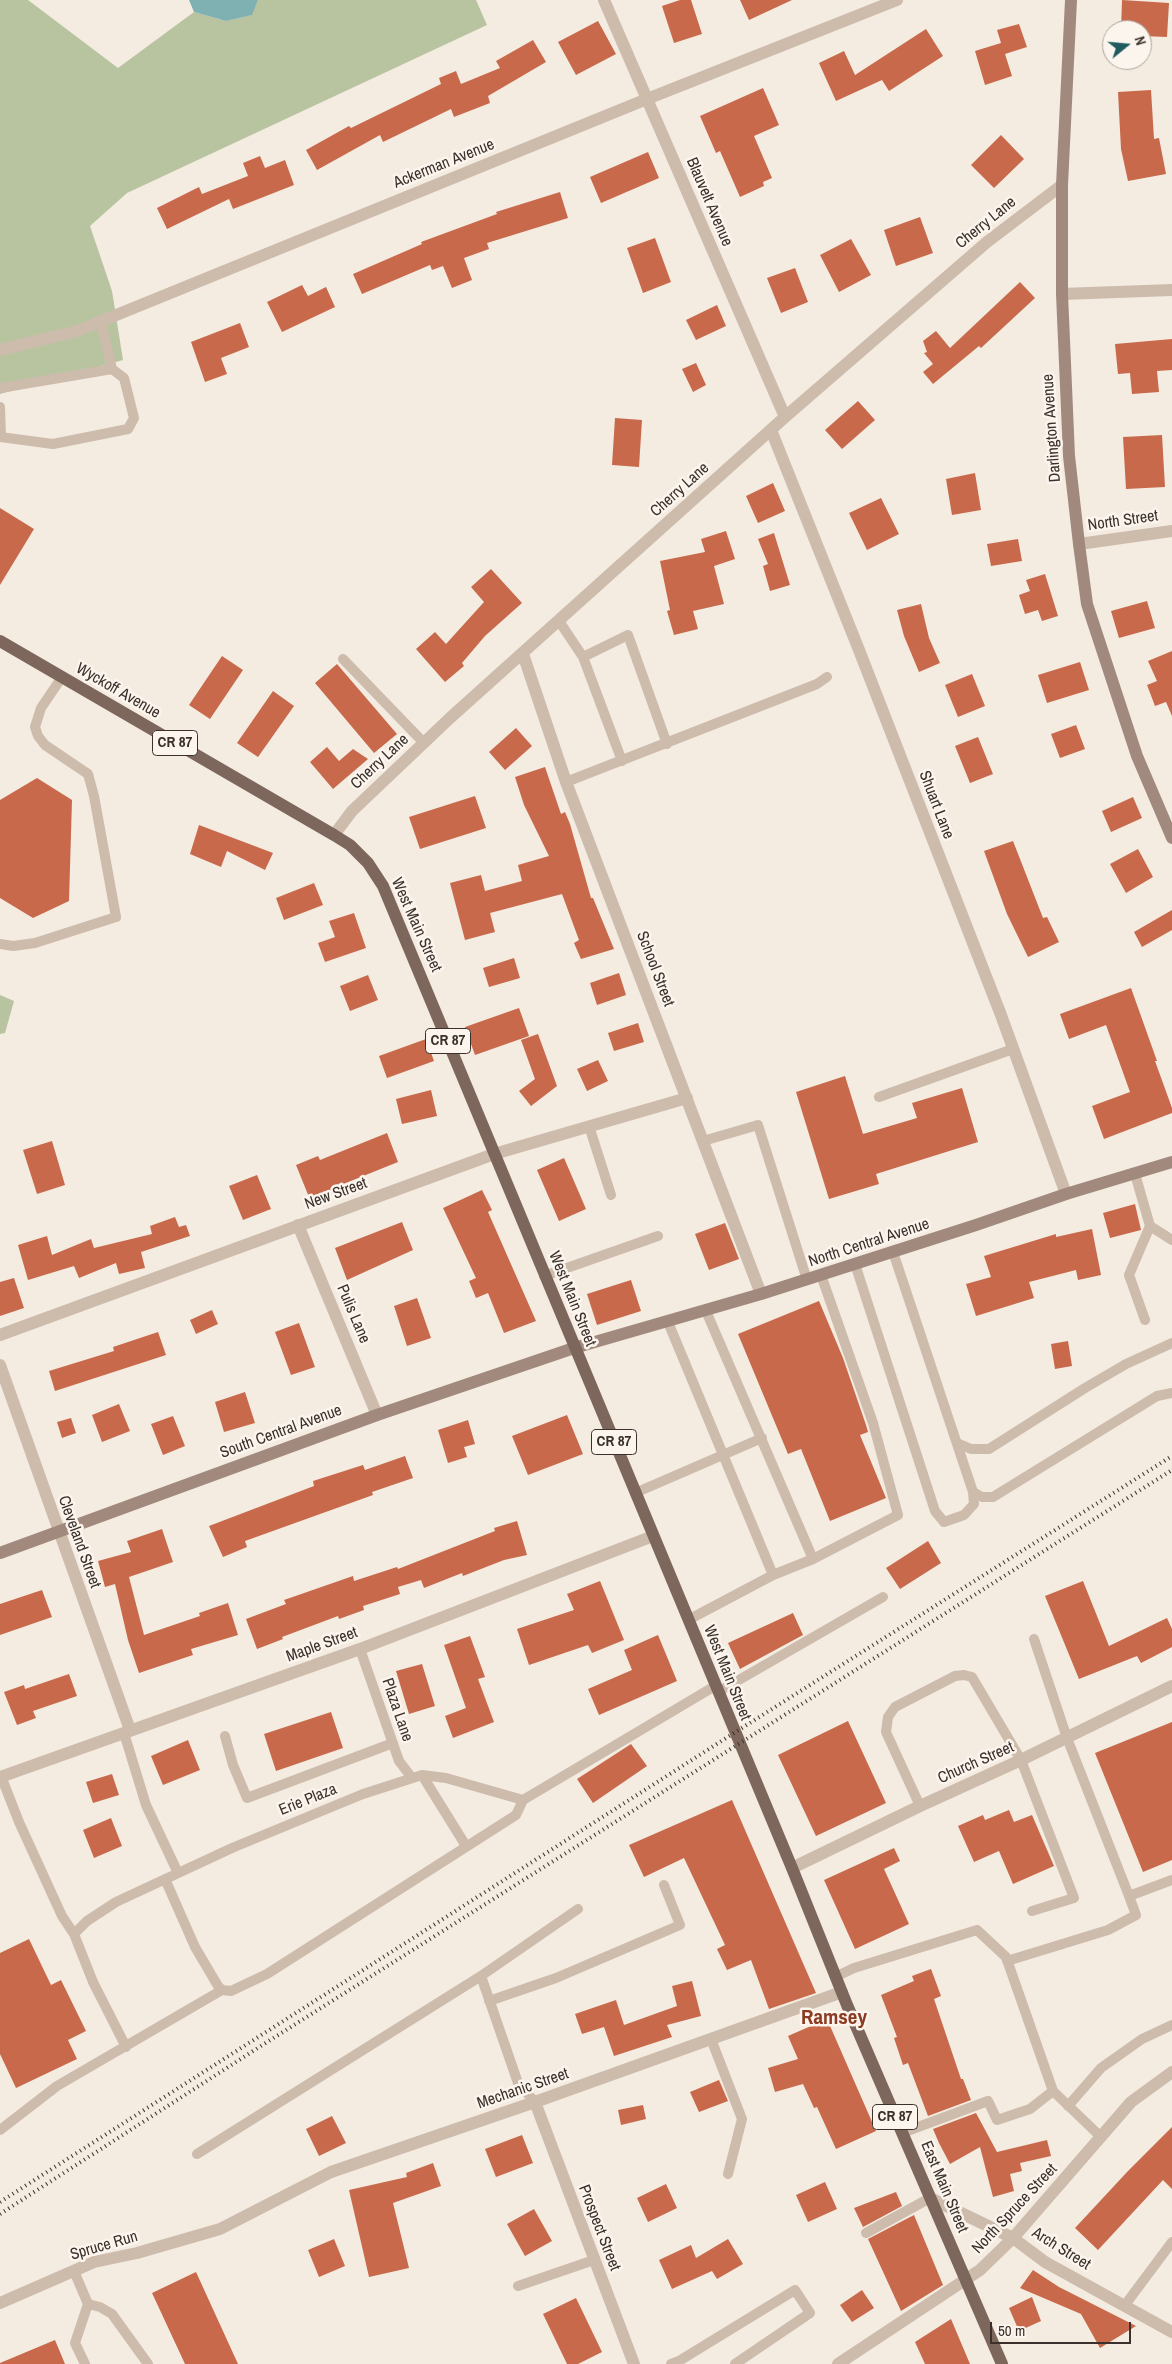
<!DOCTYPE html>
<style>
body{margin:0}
#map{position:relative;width:1172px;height:2364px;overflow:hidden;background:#f4ebe1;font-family:"Archivo Narrow",sans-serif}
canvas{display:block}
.north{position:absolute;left:1102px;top:20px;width:50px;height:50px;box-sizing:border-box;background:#fbf5ee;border:1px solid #aea6a0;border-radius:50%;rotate:73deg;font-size:14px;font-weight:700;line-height:20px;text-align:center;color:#3b302b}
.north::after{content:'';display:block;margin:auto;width:18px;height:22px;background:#1f5a5e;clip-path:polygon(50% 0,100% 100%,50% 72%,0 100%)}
.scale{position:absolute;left:990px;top:2322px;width:141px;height:22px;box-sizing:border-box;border:2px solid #3b302b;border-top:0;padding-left:6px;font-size:15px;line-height:18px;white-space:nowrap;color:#3b302b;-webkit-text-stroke:4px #fbf5ee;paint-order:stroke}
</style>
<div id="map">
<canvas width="1172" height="2364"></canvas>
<div class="north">N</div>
<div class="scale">50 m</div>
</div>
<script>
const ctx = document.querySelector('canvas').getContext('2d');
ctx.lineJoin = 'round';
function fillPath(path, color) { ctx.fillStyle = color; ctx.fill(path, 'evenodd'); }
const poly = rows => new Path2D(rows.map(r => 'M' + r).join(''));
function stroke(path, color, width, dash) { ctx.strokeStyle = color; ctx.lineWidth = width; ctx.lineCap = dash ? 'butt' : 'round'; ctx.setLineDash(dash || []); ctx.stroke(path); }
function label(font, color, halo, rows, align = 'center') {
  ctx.font = font + ' "Archivo Narrow",sans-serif'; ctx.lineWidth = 5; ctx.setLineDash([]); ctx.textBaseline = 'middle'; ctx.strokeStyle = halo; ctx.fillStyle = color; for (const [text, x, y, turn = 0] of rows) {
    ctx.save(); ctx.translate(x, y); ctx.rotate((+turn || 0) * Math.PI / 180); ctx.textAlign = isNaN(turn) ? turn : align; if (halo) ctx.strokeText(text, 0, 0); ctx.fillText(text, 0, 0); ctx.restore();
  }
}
fillPath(poly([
 [0,0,28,0,118,68,194,12,226,21,251,15,258,0,476,0,487,25,127,193,90,226,112,291,123,360,0,394],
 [0,995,14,1001,5,1033,0,1034]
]), '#b8c4a0');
fillPath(poly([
 [189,0,258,0,252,15,226,21,194,12]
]), '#7fb0b2');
fillPath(poly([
 [680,0,691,0,702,34,674,43,662,6],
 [740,0,792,0,749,20],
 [1122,0,1169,3,1167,37,1142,36,1142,30,1121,30],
 [598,21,616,54,576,75,558,42],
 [1019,24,1027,47,1005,54,1012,76,985,85,975,51,1001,43,997,30],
 [926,29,943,56,889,91,882,80,836,101,819,63,844,51,855,75],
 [533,40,546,62,488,96,490,103,454,117,451,109,383,142,380,135,317,170,306,150,349,126,351,128,441,84,439,78,456,71,461,84,500,68,496,61],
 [763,88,779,125,754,136,772,178,763,182,764,186,740,197,720,151,716,153,700,116],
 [1151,90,1154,139,1159,138,1166,174,1128,181,1121,149,1118,92],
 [1001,135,1024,159,994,188,971,165],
 [648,152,659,178,601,203,590,177],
 [260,156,265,168,285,160,294,185,233,209,229,199,167,229,157,208,199,187,202,194,248,176,243,163],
 [560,192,568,218,487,243,489,249,464,258,472,280,452,288,443,266,432,270,430,265,362,294,353,274,422,244,421,242,497,214,496,212],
 [920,217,933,253,896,266,884,230],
 [655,238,671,282,643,293,627,248],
 [851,239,871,275,839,292,820,255],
 [795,268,808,302,781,313,767,278],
 [1020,282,1035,298,981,348,979,346,933,384,923,372,933,364,924,353,927,352,923,341,936,331,950,348],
 [302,285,308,296,326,287,335,307,282,332,267,302],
 [717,305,726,326,696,340,686,320],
 [240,323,249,347,221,358,227,374,205,382,191,342],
 [1172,339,1172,370,1157,371,1159,392,1132,394,1130,373,1118,374,1115,344],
 [696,363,706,385,693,392,682,369],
 [858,401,875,420,842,449,825,430],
 [615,418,642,420,639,467,612,465],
 [1162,435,1165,487,1126,489,1123,437],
 [975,473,981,510,952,515,946,479],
 [773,483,785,511,758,523,746,496],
 [881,498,899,534,867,550,849,513],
 [0,508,34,529,0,585],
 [726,531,735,559,714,566,724,604,693,611,698,629,674,635,667,611,670,610,660,561,705,552,701,539],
 [774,533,790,585,770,591,763,566,768,564,758,539],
 [1018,539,1022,561,991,566,987,544],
 [491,569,522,603,485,636,462,663,464,666,445,682,416,649,435,632,446,644,484,602,471,587],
 [1045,574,1058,616,1042,621,1038,610,1025,614,1019,595,1030,591,1026,580],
 [1147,601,1155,628,1119,638,1111,611],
 [921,604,929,638,940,663,919,672,904,636,897,610],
 [1172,651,1172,716,1166,702,1155,706,1147,685,1157,681,1148,661],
 [222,656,243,670,210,719,189,705],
 [1080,662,1089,690,1047,703,1038,675],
 [337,664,397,734,374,753,315,683],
 [972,674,985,706,958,717,945,685],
 [273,691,294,706,258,757,237,743],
 [1076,725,1085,749,1060,758,1051,734],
 [516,728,532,746,505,770,489,752],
 [978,737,993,774,970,783,955,746],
 [327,747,339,761,353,749,368,759,333,789,310,762],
 [545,767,561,814,565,812,570,824,591,898,593,898,614,949,581,959,574,943,579,940,562,894,490,913,495,932,465,940,450,883,481,875,485,891,522,881,518,865,549,856,524,805,515,777],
 [37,778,72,800,69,901,33,918,0,898,0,800],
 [475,796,486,828,420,849,409,817],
 [1133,797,1142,818,1111,832,1102,811],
 [199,825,273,853,265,870,227,851,221,867,190,854],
 [1013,841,1043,918,1047,917,1059,942,1028,957,1007,914,984,851],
 [1138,849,1153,877,1126,893,1110,864],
 [314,883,323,905,284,920,276,898],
 [1172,910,1172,930,1142,947,1134,932],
 [354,913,366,948,325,962,318,943,335,937,329,921],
 [514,958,520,978,489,987,483,968],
 [619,973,626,995,597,1005,590,983],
 [368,975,378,1000,350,1011,340,986],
 [1131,988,1157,1061,1155,1061,1172,1108,1172,1113,1104,1139,1092,1106,1130,1092,1106,1025,1069,1039,1060,1014],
 [519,1008,529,1036,475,1055,465,1027],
 [638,1023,644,1042,614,1051,608,1033],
 [538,1034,557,1086,531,1106,519,1091,535,1079,521,1040],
 [426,1039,434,1061,387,1078,379,1056],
 [598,1060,608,1081,587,1091,577,1069],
 [845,1076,863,1134,917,1118,912,1103,962,1088,978,1142,876,1174,879,1184,829,1199,796,1092],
 [431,1090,437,1116,402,1124,396,1099],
 [387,1133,398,1162,331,1189,333,1193,311,1202,296,1165,318,1156,320,1160],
 [52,1141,65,1185,37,1194,23,1150],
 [564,1158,586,1209,559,1221,537,1170],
 [257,1175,271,1209,243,1220,229,1186],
 [482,1190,492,1210,488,1212,536,1321,504,1333,488,1293,476,1298,469,1281,476,1278,443,1208],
 [1135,1204,1141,1230,1110,1238,1103,1213],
 [175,1217,179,1227,186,1225,190,1236,141,1252,145,1268,119,1274,116,1263,79,1278,74,1266,28,1280,18,1245,47,1236,52,1255,91,1239,94,1248,152,1234,150,1226],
 [402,1222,413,1250,347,1280,335,1248],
 [725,1223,739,1259,709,1270,695,1234],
 [1092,1229,1101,1275,1078,1280,1076,1270,1029,1282,1034,1298,976,1316,966,1284,991,1277,984,1256,1056,1234,1056,1237],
 [14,1278,24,1308,0,1316,0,1282],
 [631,1280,641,1311,597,1325,587,1294],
 [417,1298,431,1338,407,1346,394,1306],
 [819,1301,843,1358,866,1425,868,1432,860,1435,886,1498,830,1521,801,1449,788,1454,738,1334],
 [212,1310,218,1324,196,1334,190,1320],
 [299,1323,315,1367,291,1375,275,1332],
 [158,1332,166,1355,55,1391,49,1371,114,1351,113,1347],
 [1068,1341,1072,1366,1055,1369,1051,1344],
 [245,1392,255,1423,224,1432,215,1402],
 [119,1404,130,1431,102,1442,92,1415],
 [567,1415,583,1454,528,1475,512,1436],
 [173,1416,185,1446,163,1455,151,1424],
 [71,1418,76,1433,62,1438,57,1422],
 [468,1420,475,1444,464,1447,467,1457,448,1463,438,1430],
 [405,1456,413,1478,372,1492,373,1495,245,1541,247,1547,223,1557,209,1526,314,1486,313,1481,363,1465,365,1470],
 [517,1521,527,1555,504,1560,463,1576,462,1573,424,1588,421,1580,398,1587,400,1594,363,1606,364,1610,339,1619,338,1616,282,1637,283,1639,257,1649,246,1619,286,1604,284,1600,353,1576,354,1581,397,1567,398,1569,495,1531,494,1528],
 [162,1529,173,1562,129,1577,144,1635,200,1616,199,1613,228,1603,238,1635,191,1649,193,1655,139,1673,128,1640,115,1584,105,1587,98,1561,131,1552,127,1541],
 [928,1541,941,1563,900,1589,886,1568],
 [600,1581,624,1640,592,1653,588,1645,529,1665,517,1629,574,1610,567,1594],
 [1083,1581,1109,1646,1167,1618,1172,1629,1172,1647,1141,1663,1137,1656,1079,1679,1045,1596],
 [42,1590,52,1617,0,1635,0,1604],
 [793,1613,803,1635,740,1669,728,1643],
 [658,1635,677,1681,599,1715,588,1689,632,1670,624,1650],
 [470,1636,485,1677,478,1679,494,1722,453,1738,445,1716,466,1708,444,1645],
 [422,1664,435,1706,409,1714,396,1671],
 [69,1674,77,1696,33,1711,36,1718,17,1725,4,1692,24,1685,25,1689],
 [331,1712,343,1748,276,1771,264,1734],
 [848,1721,886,1803,816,1836,778,1755],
 [1172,1722,1172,1860,1143,1872,1095,1753],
 [188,1740,200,1770,163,1785,151,1756],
 [631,1744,647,1766,593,1803,577,1779],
 [112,1774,119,1795,93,1803,86,1782],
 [732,1800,816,1993,769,2009,751,1960,727,1970,717,1949,725,1945,684,1858,644,1877,629,1845],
 [1009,1810,1014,1822,1032,1815,1054,1866,1013,1884,999,1851,974,1862,958,1826,983,1815,985,1820],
 [111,1818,122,1846,94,1858,83,1830],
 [894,1848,900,1861,884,1869,909,1924,855,1949,824,1880],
 [29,1939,51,1985,61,1980,86,2031,68,2040,77,2059,16,2088,0,2054,0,1953],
 [931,1969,941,1996,934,1999,961,2079,963,2079,971,2100,928,2116,908,2063,903,2065,894,2038,897,2037,881,1995,914,1981,912,1976],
 [692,1981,701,2016,667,2025,672,2037,614,2056,604,2027,582,2034,575,2014,616,2000,624,2025,677,2006,672,1986],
 [827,2019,876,2131,836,2149,817,2107,814,2108,803,2084,775,2092,768,2068,798,2059,788,2036],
 [719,2080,728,2101,699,2112,690,2092],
 [643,2105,646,2119,621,2125,618,2110],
 [976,2113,997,2152,1047,2140,1051,2156,1020,2163,1022,2171,1010,2174,1014,2191,993,2197,980,2147,950,2164,939,2143,933,2129],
 [332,2116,346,2143,319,2156,306,2129],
 [1172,2127,1172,2189,1163,2180,1098,2250,1075,2228,1128,2171],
 [522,2135,533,2163,496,2177,485,2149],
 [433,2163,441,2186,393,2203,409,2268,369,2277,349,2190,407,2177,406,2173],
 [825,2182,837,2209,808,2222,796,2195],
 [666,2184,677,2208,648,2222,637,2198],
 [896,2192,902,2206,863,2227,854,2208],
 [534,2209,552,2241,525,2256,507,2224],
 [914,2215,943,2285,901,2311,868,2239],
 [334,2239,345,2266,319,2277,308,2250],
 [728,2239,743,2264,717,2279,712,2271,672,2289,659,2260,691,2245,696,2258],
 [1033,2270,1059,2287,1136,2326,1100,2348,1081,2314,1020,2288],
 [196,2272,238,2364,185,2364,152,2293],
 [862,2290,874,2308,852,2322,840,2305],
 [1032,2297,1041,2321,1019,2331,1009,2308],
 [576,2298,602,2352,578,2364,567,2364,543,2314],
 [951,2319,970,2364,925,2364,915,2342],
 [55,2340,65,2364,0,2364,0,2363]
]), '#c8694b');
stroke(poly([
 [0,388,112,369,101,322],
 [0,407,1,437],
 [0,437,53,444,128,429,134,418,124,378,112,369],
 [559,621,583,657,622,761],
 [583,657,628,635,667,744],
 [343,659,424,743],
 [566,782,817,684,827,677],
 [0,944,13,946,35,943,116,917,94,796,88,774,45,745,38,736,35,727,41,708,62,677],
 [879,1097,1013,1049],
 [589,1126,611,1195],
 [703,1141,758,1125,807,1280],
 [1135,1174,1150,1226,1172,1240],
 [855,1264,935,1511,944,1522,964,1515,974,1504,973,1492,893,1252],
 [544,1276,658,1236],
 [706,1311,813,1559],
 [1145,1320,1129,1275,1150,1226],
 [668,1322,773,1575],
 [957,1443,971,1449,989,1449,1085,1388,1126,1364,1172,1343],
 [973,1492,982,1497,993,1497,1157,1396,1172,1393],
 [635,1493,762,1438],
 [688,1620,773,1575,813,1559,898,1515,873,1423,821,1275],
 [1034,1639,1067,1738,1129,1896,1172,1880],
 [360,1649,399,1761,412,1778],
 [718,1692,883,1597],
 [124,1733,146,1805,178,1873],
 [225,1736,233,1765,247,1798,393,1743],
 [422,1775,466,1846],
 [1,1776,19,1822,62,1916,74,1934,87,1921,116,1902,232,1848,363,1794,422,1775,446,1778,523,1800,715,1686],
 [920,1806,886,1732,888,1717,895,1707,955,1676,964,1675,972,1677,1021,1760,1074,1898,1032,1911],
 [165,1879,195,1947,218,1986,222,1990,231,1991,267,1974,516,1815,523,1800],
 [74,1934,93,1982,126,2047],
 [1007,1961,1108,1930,1136,1915,1129,1896],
 [481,1976,518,2083,535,2102],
 [835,1977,854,1968,977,1930,1006,1957,1053,2091,1101,2137],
 [489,2001,556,1978,680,1925,664,1885],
 [711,2039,742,2119,728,2174],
 [1068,2106,1101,2068,1142,2039,1172,2025],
 [0,2130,57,2086,222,1990],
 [902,2133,988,2101,997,2120,1030,2109,1053,2091],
 [197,2154,481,1976,578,1909],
 [866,2233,930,2198],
 [74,2271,88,2304,75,2343,85,2364],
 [518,2286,594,2260],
 [88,2304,100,2307,112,2314,148,2364],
 [1125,2305,1172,2242],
 [671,2364,679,2361,795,2290,810,2313,735,2364]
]), '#cdbbac', 10);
stroke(poly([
 [604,0,785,417],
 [1062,294,1172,290],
 [0,350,77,331,647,99,897,0],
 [771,430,859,650,1001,1015,1066,1194],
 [1079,544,1172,531],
 [523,654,566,782,761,1294],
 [334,835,352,811,450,718,785,417,987,242,1062,185],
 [298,1225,377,1415],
 [0,1335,494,1154,687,1098],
 [0,1365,130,1730],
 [0,1777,360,1649,653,1536],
 [792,1868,920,1806,1021,1760,1172,1686],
 [535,2102,634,2364],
 [930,2198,1013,2238,1045,2262,1172,2332],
 [0,2303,94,2262,137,2253,220,2229,331,2172,535,2102,842,1992],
 [838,2364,980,2270,1013,2238,1131,2102,1172,2072]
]), '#cdbbac', 12);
stroke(poly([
 [1071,0,1062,185,1062,294,1069,456,1079,544,1087,604,1137,756,1172,838],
 [0,1553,377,1415,574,1348,761,1294,976,1225,1066,1194,1172,1162]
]), '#a18a7d', 12);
stroke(poly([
 [0,641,334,835,350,845,368,863,383,886,792,1868,847,2005,1002,2364]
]), '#7d675c', 12);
stroke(poly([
 [0,2202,734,1733,1172,1456],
 [0,2214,264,2044,1172,1470]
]), '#3b302b', 4, [1, 4]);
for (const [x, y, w] of [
 [175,743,45],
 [448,1041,45],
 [614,1442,45],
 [895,2117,45]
]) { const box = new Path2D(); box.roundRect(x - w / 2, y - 12.5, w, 25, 4); ctx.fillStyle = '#fbf5ee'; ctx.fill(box); stroke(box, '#3b302b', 1); }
label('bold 15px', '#3b302b', null, [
 ["CR 87",175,743],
 ["CR 87",448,1041],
 ["CR 87",614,1442],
 ["CR 87",895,2117]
]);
label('16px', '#3b302b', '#fbf5ee', [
 ["Ackerman Avenue",444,164,-22],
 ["Blauvelt Avenue",709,202,67],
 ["Cherry Lane",986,223,-39],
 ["Darlington Avenue",1052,428,-94],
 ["Cherry Lane",680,490,-42],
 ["North Street",1123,521,-8],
 ["Wyckoff Avenue",118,691,30],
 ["Cherry Lane",380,762,-43],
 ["Shuart Lane",936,805,69],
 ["West Main Street",416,925,66],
 ["School Street",655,969,69],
 ["New Street",336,1194,-20],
 ["North Central Avenue",869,1243,-18],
 ["West Main Street",572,1299,68],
 ["Pulis Lane",353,1314,67],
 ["South Central Avenue",281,1432,-20],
 ["Cleveland Street",79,1542,70],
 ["Maple Street",322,1645,-20],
 ["West Main Street",727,1673,68],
 ["Plaza Lane",397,1710,71],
 ["Church Street",976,1763,-24],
 ["Erie Plaza",308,1800,-22],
 ["Mechanic Street",523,2089,-19],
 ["East Main Street",944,2187,67],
 ["North Spruce Street",1015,2209,-47],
 ["Prospect Street",599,2228,69],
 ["Spruce Run",104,2246,-16],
 ["Arch Street",1061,2249,32]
]);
label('bold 21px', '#8c3b22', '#fbf5ee', [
 ["Ramsey",834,2018]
]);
</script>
